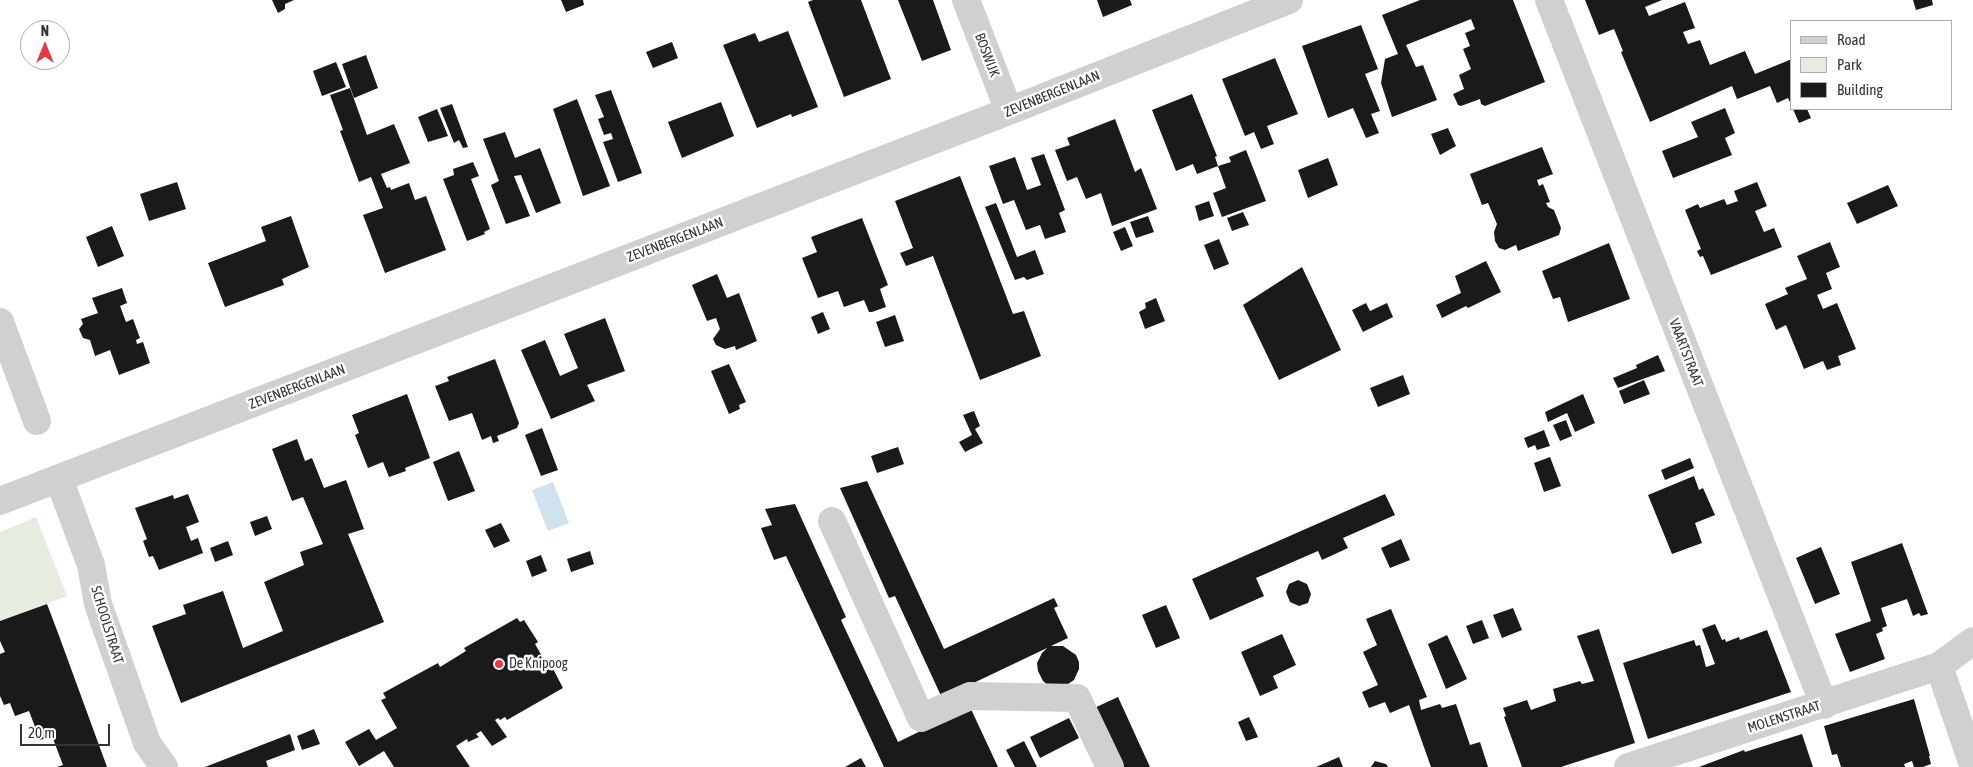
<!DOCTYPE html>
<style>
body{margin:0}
#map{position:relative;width:1973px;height:767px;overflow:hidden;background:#fff;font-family:"Asap Condensed",sans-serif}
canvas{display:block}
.legend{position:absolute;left:1790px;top:20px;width:162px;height:90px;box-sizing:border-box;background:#fff;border:1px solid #adadad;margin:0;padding:6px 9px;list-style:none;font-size:15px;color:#333}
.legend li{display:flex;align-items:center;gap:10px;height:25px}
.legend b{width:25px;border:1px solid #adadad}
.north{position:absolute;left:20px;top:20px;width:50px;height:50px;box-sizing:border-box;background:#fff;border:1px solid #adadad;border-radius:50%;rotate:0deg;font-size:14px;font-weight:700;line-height:20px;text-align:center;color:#333}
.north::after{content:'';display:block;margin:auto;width:18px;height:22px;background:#e63946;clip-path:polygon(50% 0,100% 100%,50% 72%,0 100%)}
.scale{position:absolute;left:20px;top:724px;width:90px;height:22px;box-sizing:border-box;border:2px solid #333;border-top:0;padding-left:6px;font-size:15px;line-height:18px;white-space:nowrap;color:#333;-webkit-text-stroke:4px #fff;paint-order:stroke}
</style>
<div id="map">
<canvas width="1973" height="767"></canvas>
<ul class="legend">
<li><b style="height:6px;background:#d0d0d0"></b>Road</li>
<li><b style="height:14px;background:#e6ecdf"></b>Park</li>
<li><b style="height:14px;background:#1a1a1a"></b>Building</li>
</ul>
<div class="north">N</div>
<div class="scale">20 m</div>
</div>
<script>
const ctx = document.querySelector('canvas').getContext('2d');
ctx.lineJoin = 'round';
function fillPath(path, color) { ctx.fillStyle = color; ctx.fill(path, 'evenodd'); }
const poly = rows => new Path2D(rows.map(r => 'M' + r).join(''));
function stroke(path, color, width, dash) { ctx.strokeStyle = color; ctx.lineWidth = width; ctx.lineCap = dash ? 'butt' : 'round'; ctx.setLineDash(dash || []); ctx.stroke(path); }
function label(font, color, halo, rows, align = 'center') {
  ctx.font = font + ' "Asap Condensed",sans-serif'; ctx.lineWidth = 5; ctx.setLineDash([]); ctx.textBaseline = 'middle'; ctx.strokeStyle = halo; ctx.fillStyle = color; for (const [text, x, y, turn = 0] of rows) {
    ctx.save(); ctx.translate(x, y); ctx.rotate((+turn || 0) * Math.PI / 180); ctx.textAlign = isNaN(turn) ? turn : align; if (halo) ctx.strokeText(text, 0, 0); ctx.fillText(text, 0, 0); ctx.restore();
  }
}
fillPath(poly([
 [36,517,67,596,0,622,0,532]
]), '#e6ecdf');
fillPath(poly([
 [553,482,569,523,548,531,532,490]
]), '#cfe2ee');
fillPath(poly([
 [272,0,294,0,285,4,285,9,278,13],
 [561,0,583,0,584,5,566,12],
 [813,0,861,0,891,79,844,97,808,2],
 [898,0,933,0,951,50,922,61],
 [1097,0,1130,0,1132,5,1103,17],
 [1420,0,1513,0,1545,82,1485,106,1481,104,1480,99,1461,106,1458,105,1453,94,1464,89,1459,75,1471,69,1463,49,1470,46,1465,33,1475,29,1471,19,1406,45,1416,67,1423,65,1437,100,1392,117,1381,83,1385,59,1398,54,1382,15],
 [1585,0,1662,0,1645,7,1649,16,1685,2,1695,28,1683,32,1688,44,1700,40,1710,65,1745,51,1755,74,1792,59,1792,107,1788,98,1777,103,1770,86,1737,99,1732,86,1650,122,1621,52,1623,51,1614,29,1599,35],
 [1913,0,1932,0,1933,5,1916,10],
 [1361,25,1378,69,1365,74,1380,111,1371,114,1379,133,1366,138,1353,108,1328,118,1302,46],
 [788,31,818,107,792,117,791,114,757,128,723,45,755,33,759,42],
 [672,42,678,58,653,68,646,52],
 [366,55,378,88,354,98,342,64],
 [1275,58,1298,114,1267,126,1274,144,1261,149,1254,132,1245,136,1222,79],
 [336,62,346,87,322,96,313,71],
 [350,88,367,135,394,124,410,163,381,174,387,188,390,187,391,190,409,183,415,200,426,196,446,250,385,273,363,215,383,208,371,177,359,182,340,131,343,130,330,95],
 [611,90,642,173,618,182,603,142,613,139,611,133,604,135,598,119,604,117,595,95],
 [1192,94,1217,156,1215,157,1218,166,1231,162,1229,157,1246,150,1266,201,1222,217,1213,193,1226,188,1218,166,1197,174,1193,164,1176,171,1152,110],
 [577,99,610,186,583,196,553,109],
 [721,102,734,136,682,158,668,122],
 [452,104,468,147,463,148,459,140,454,143,440,108],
 [1725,108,1735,133,1725,138,1732,155,1673,178,1662,151,1698,137,1691,122],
 [437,109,448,136,428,142,418,117],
 [1793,109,1807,109,1811,118,1799,123],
 [1115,119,1135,172,1141,168,1157,209,1112,226,1101,193,1086,199,1077,177,1067,181,1055,150,1070,145,1067,138],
 [1448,128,1456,146,1440,155,1431,134],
 [505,132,515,158,540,148,561,203,536,213,521,175,514,176,530,216,506,224,491,185,499,181,483,139],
 [1542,147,1553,174,1537,180,1539,186,1543,184,1550,202,1546,203,1548,207,1554,210,1561,228,1559,235,1518,251,1516,245,1505,250,1499,248,1495,241,1494,232,1497,224,1488,203,1482,205,1470,174],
 [1044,154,1065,210,1059,213,1066,232,1045,239,1040,225,1026,230,1014,200,1003,204,989,166,1015,157,1027,190,1041,185,1031,158],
 [1328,158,1338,185,1308,198,1298,170],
 [473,162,479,176,471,179,490,229,484,232,485,234,467,241,443,179,454,175,453,169],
 [960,176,1013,314,1024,311,1041,356,980,380,933,256,906,266,900,253,913,248,895,201],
 [177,182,186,209,149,221,140,194],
 [1757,182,1767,206,1755,211,1764,232,1774,228,1782,247,1711,275,1703,256,1700,257,1697,251,1701,249,1685,210,1698,204,1700,208,1724,199,1727,205,1738,201,1734,191],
 [1888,185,1898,206,1857,224,1847,203],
 [1209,201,1214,216,1199,221,1195,206],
 [996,203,1017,257,1035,250,1044,274,1027,280,1024,277,1015,280,985,207],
 [1243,212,1249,225,1232,231,1227,218],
 [291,216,309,267,282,279,284,285,225,307,208,263,266,241,261,227],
 [1148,216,1154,232,1136,238,1130,222],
 [862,218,888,285,880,289,886,307,872,312,869,312,864,300,844,307,838,291,818,298,802,258,817,252,811,237],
 [112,226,124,256,98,267,86,237],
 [1125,227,1133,246,1121,251,1113,232],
 [1219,239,1229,264,1214,270,1204,245],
 [1830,242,1840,267,1826,273,1832,289,1817,295,1823,309,1837,303,1856,349,1838,356,1841,365,1827,370,1823,361,1804,369,1786,325,1776,330,1765,304,1788,294,1785,288,1807,279,1797,256],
 [1609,243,1630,299,1568,322,1560,297,1553,299,1542,271],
 [1486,261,1501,292,1468,308,1466,306,1442,318,1436,305,1461,293,1455,276],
 [1302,267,1341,350,1279,380,1243,305],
 [717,274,727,298,739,293,757,341,736,350,735,346,725,349,716,345,713,339,720,329,716,318,707,321,692,285],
 [122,288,127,303,120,306,126,322,133,319,140,338,136,340,137,344,143,342,150,363,119,375,110,350,95,356,90,340,83,338,79,329,83,324,81,319,98,313,92,298],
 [1156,298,1165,321,1145,329,1139,312,1146,308,1145,303],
 [1366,303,1370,311,1387,303,1393,317,1363,332,1352,310],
 [823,312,830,329,818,334,811,317],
 [895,315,904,341,885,347,876,322],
 [605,318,625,371,587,385,595,401,551,419,521,350,545,340,560,376,578,368,564,334],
 [1658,355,1665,371,1618,388,1613,378,1637,368,1636,365],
 [495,359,519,423,517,428,497,436,499,441,493,443,491,436,482,440,472,413,449,421,435,386,449,381,447,377],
 [729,364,746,402,739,405,740,409,729,414,711,371],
 [1403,375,1410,394,1378,407,1370,388],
 [1644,380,1650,394,1624,404,1619,391],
 [407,394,430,458,405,468,406,471,389,477,383,462,368,468,355,435,359,433,352,415],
 [1583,394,1595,423,1575,432,1567,413,1548,422,1545,412],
 [974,411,980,426,975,429,983,443,965,452,959,442,972,435,963,415],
 [1566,420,1572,436,1560,441,1553,425],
 [542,428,558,470,541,476,525,435],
 [1544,430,1550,446,1537,450,1535,445,1528,448,1524,438],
 [297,439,305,461,312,458,324,488,346,480,364,529,348,534,384,622,181,703,152,626,186,614,183,605,223,591,243,648,283,631,264,582,304,565,300,552,323,544,303,497,292,501,272,449],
 [898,447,904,464,877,473,871,456],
 [459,451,475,491,448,501,433,462],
 [1550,457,1561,486,1544,492,1534,463],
 [1690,458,1694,468,1665,480,1661,470],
 [1694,476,1699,490,1703,488,1715,515,1695,523,1702,543,1672,554,1648,495],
 [867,481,944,649,1054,598,1058,606,1054,608,1068,638,1051,646,1063,646,1076,655,1079,662,1079,669,1074,680,1065,686,1049,686,1043,681,1038,671,1037,663,1042,653,1047,648,942,698,895,596,889,598,840,488],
 [188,494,199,522,186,527,191,541,198,538,203,553,159,570,153,556,149,557,143,541,147,539,135,508,173,495,174,499],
 [1385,494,1395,515,1343,538,1348,548,1322,560,1318,551,1256,578,1264,596,1210,620,1192,579],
 [795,504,846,617,841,620,898,742,970,707,998,767,884,767,786,556,774,560,761,528,772,525,765,509],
 [267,516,272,529,255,536,250,522],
 [501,523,510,541,494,548,485,530],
 [1401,539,1410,560,1390,568,1381,548],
 [228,541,233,555,215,562,210,548],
 [1902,543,1928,614,1921,616,1919,613,1913,616,1907,599,1881,608,1887,626,1882,628,1883,631,1876,634,1885,659,1850,672,1835,634,1871,621,1851,562],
 [1821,547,1840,594,1815,604,1796,558],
 [590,551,594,564,571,572,567,559],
 [541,555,547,571,532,577,526,561],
 [1298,580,1307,584,1311,594,1308,603,1299,606,1290,602,1286,592,1289,584],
 [47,604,58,633,107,767,57,767,63,765,52,736,40,740,29,711,15,716,10,703,4,705,0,696,0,654,5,652,0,641,0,621],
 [1166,605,1180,638,1156,648,1142,615],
 [1513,608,1522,630,1502,638,1493,615],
 [1391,609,1427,697,1419,700,1421,710,1440,704,1442,708,1456,704,1470,745,1480,742,1488,767,1431,767,1409,705,1390,713,1385,702,1369,708,1362,692,1378,685,1363,652,1377,645,1366,619],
 [517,618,520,622,524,620,538,642,535,644,546,663,549,661,563,688,507,720,505,717,500,720,498,718,495,720,507,737,492,746,481,731,476,734,479,737,468,742,467,739,456,746,470,767,394,767,384,751,359,766,345,742,369,729,376,740,397,728,381,700,386,698,383,693,438,663,440,667,466,651,464,648],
 [1482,620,1489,638,1473,644,1466,626],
 [1715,624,1722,640,1725,639,1726,642,1739,637,1740,640,1767,630,1791,692,1648,739,1623,663,1694,640,1696,646,1700,645,1706,667,1715,664,1702,629],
 [1599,629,1635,743,1561,767,1522,767,1504,717,1506,716,1503,708,1527,700,1531,710,1556,701,1553,689,1580,681,1582,684,1594,681,1577,636],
 [1282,634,1296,665,1273,676,1278,688,1260,696,1241,652],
 [1447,635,1467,679,1446,689,1428,644],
 [1118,697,1150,767,1119,767,1092,709],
 [1914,699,1930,756,1929,756,1931,764,1923,767,1914,767,1912,761,1904,764,1905,767,1841,767,1837,754,1832,755,1824,726],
 [1249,717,1258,737,1246,741,1238,722],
 [1069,718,1079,738,1040,758,1030,737],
 [314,729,320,744,302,750,297,736],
 [290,734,295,750,266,761,268,767,205,767],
 [1802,734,1813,767,1699,767,1744,750,1745,752],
 [1024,741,1037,767,1015,767,1006,750],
 [1339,757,1343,767,1316,767],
 [861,758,866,767,845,767],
 [1375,761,1386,764,1388,767,1371,767]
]), '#1a1a1a');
stroke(poly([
 [966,0,1009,111],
 [1549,0,1824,705],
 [0,322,37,421],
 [59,479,91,565,98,604,147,743,164,767],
 [0,501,1009,111,1289,0],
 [832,521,921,718,970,696,1077,698,1110,767],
 [1939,666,1973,765],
 [1628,767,1939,666,1973,641]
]), '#d0d0d0', 28);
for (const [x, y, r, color] of [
 [499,664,5,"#e63946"]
]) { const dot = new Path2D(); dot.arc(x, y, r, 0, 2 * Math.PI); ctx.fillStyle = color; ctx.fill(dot); stroke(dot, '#fff', 2); }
label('14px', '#333', '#fff', [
 ["BOSWIJK",987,55,69],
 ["ZEVENBERGENLAAN",1052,94,-22],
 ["ZEVENBERGENLAAN",675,240,-21],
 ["VAARTSTRAAT",1686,353,69],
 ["ZEVENBERGENLAAN",297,387,-21],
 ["SCHOOLSTRAAT",107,625,73],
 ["MOLENSTRAAT",1784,717,-18]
]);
label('14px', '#333', '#fff', [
 ["De Knipoog",509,664]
], 'left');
</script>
